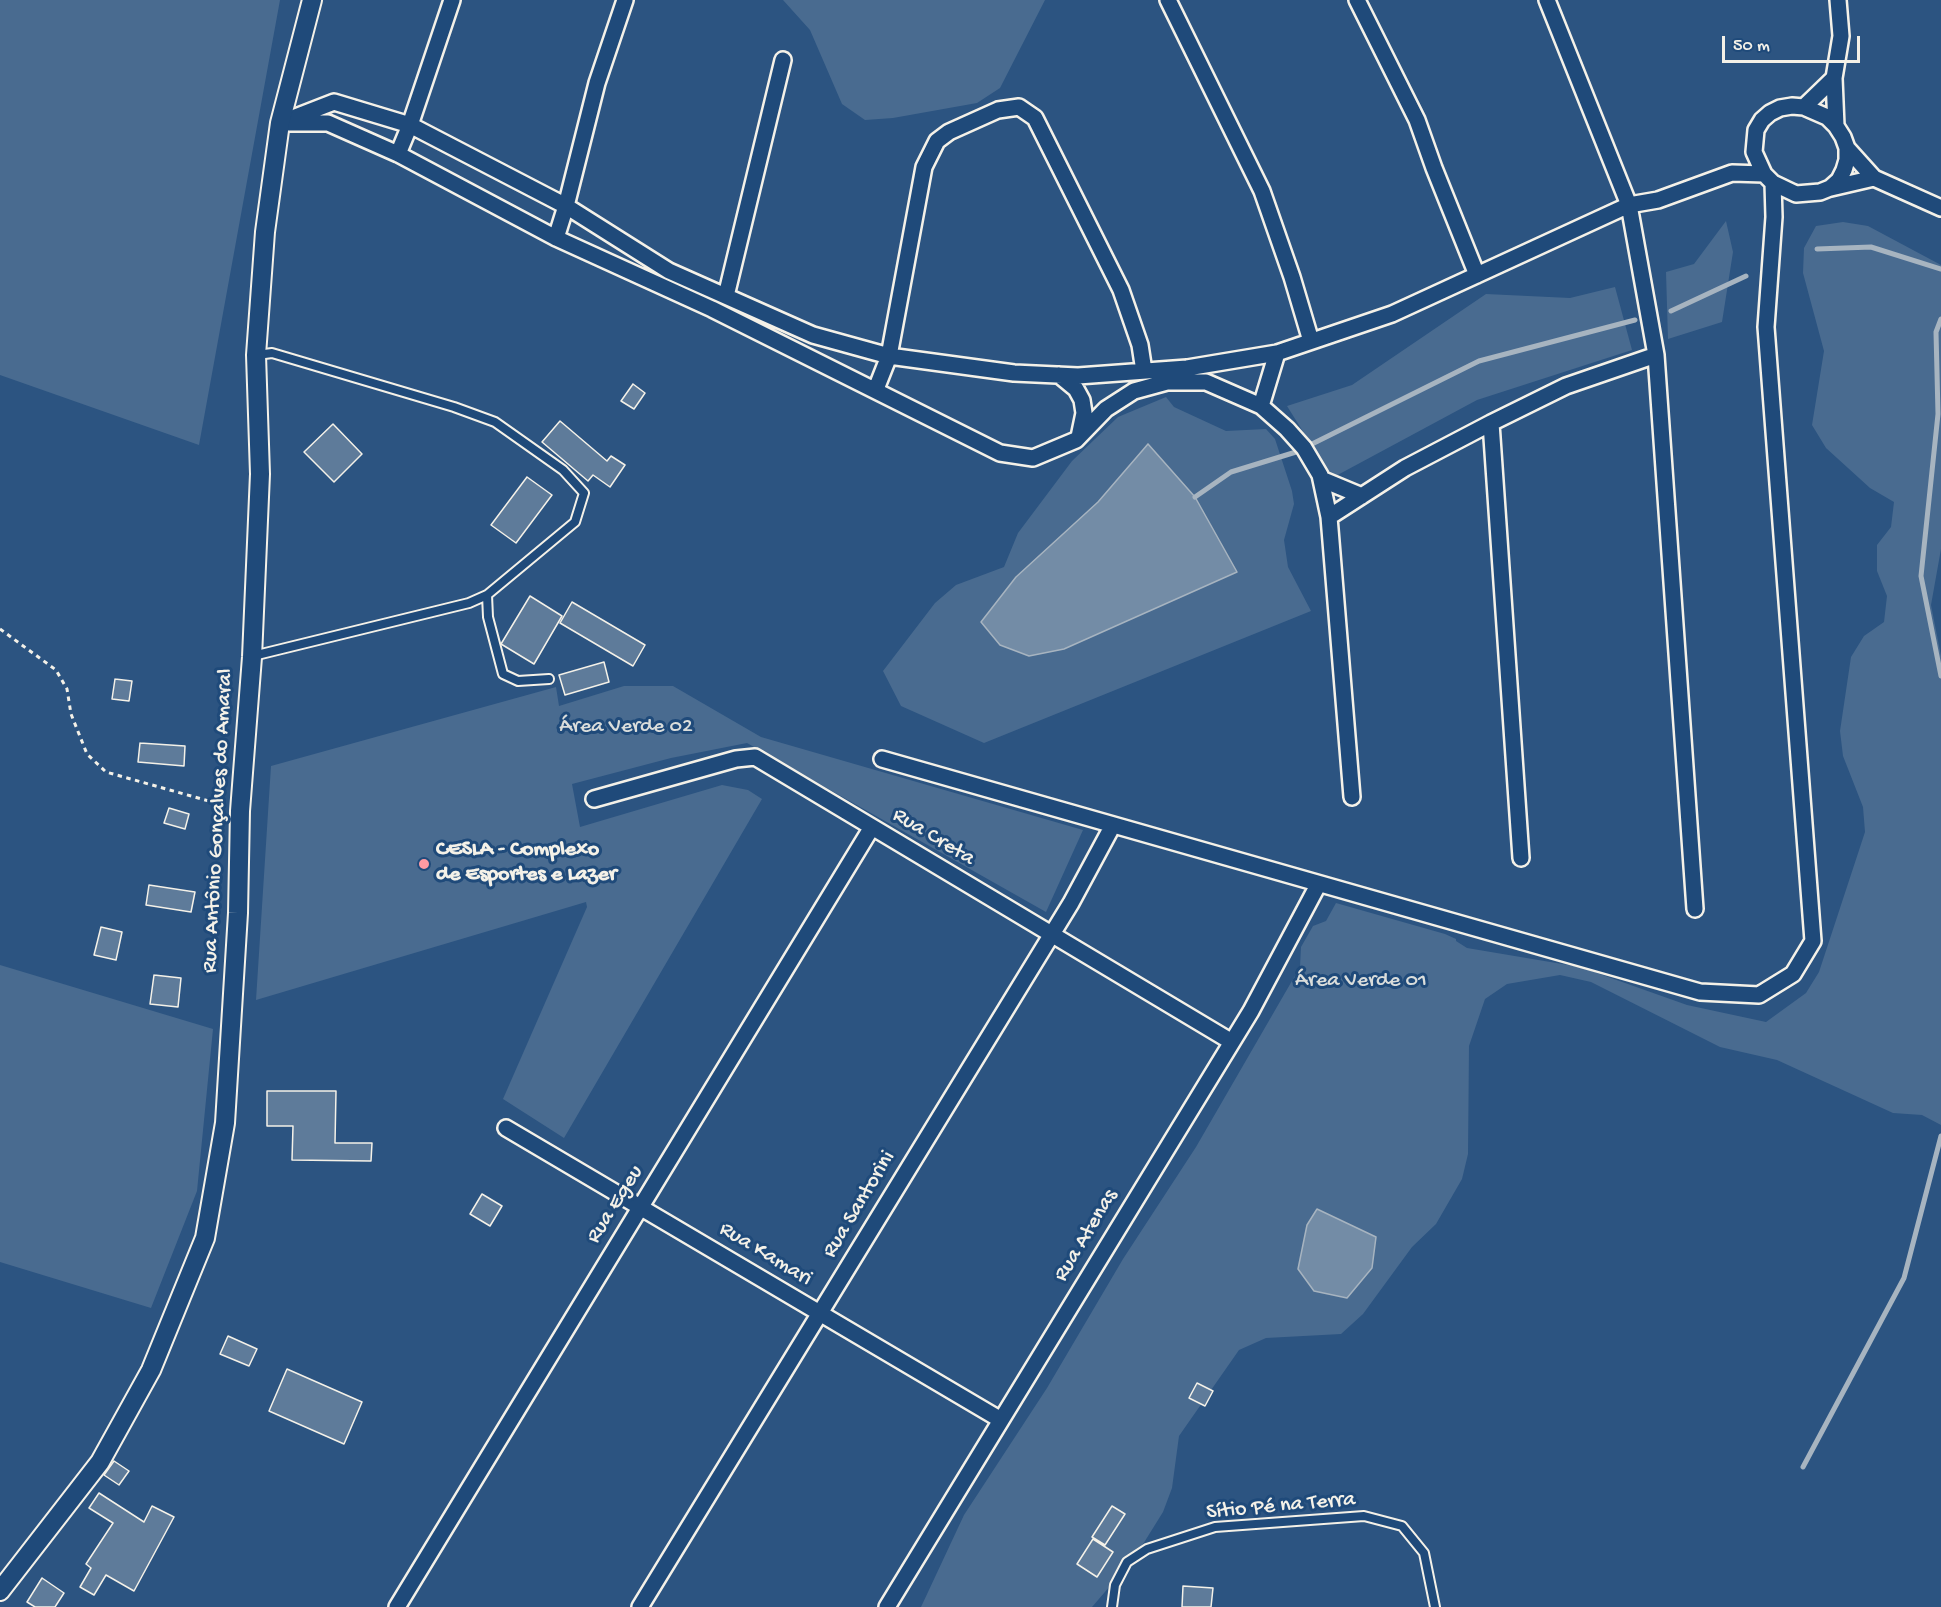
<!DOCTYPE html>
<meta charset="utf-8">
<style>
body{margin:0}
#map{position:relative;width:1941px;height:1607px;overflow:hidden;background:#2c5481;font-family:"Gochi Hand",sans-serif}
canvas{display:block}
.scale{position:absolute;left:1722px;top:36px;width:138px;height:27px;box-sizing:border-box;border:3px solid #f4f1e8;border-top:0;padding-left:8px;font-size:18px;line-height:21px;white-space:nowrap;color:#f4f1e8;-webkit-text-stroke:4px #1f4a7a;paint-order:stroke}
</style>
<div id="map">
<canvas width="1941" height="1607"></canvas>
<div class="scale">50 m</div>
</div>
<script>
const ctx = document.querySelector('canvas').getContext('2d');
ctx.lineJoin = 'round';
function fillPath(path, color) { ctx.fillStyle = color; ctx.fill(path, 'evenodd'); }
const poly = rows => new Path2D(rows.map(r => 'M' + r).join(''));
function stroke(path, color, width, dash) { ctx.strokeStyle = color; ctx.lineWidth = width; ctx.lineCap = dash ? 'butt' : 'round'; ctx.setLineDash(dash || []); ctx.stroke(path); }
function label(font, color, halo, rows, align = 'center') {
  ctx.font = font + ' "Gochi Hand",sans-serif'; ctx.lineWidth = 6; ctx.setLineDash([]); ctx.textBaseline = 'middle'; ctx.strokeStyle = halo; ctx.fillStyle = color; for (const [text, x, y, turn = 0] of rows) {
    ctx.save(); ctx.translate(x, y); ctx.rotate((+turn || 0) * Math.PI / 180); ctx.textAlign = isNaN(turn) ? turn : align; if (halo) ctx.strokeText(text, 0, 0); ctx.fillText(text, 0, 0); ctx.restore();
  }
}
fillPath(poly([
 [0,0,280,0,199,445,0,375],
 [783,0,1045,0,1000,88,977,103,893,118,865,120,842,104,810,30],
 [1726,221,1733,252,1722,322,1668,339,1666,272,1694,264],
 [1843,222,1868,226,1941,265,1941,549,1931,605,1941,656,1941,1125,1922,1115,1893,1113,1777,1060,1720,1047,1591,982,1560,975,1507,984,1485,999,1469,1046,1468,1154,1462,1179,1436,1224,1412,1247,1363,1314,1341,1334,1266,1338,1239,1350,1179,1436,1172,1488,1163,1512,1135,1557,1092,1607,921,1607,964,1515,1047,1388,1123,1259,1196,1147,1300,967,1301,947,1313,926,1326,921,1336,903,1445,934,1456,939,1456,941,1467,948,1580,967,1687,1005,1766,1022,1806,993,1819,972,1865,832,1863,807,1843,756,1840,731,1851,657,1864,636,1884,622,1887,596,1877,571,1877,545,1891,527,1894,502,1870,488,1826,448,1812,425,1824,351,1803,273,1804,248,1816,226],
 [1615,287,1632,350,1477,400,1332,478,1287,406,1352,385,1486,294,1570,298],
 [1166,397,1174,407,1226,431,1266,429,1275,439,1292,491,1294,504,1284,540,1288,567,1311,611,984,743,901,706,883,671,935,603,956,585,1004,567,1018,533,1072,461,1118,417],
 [1148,444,1237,572,1098,502],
 [624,686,673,686,761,737,1083,830,1046,912,747,743,671,758,572,784,580,827,722,785,748,790,762,799,564,1138,503,1099,587,907,586,902,256,1000,271,766,556,687,559,706],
 [0,965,213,1029,197,1191,151,1308,0,1262]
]), '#496b90');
const water = poly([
 [1148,444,1195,497,1237,572,1064,649,1029,656,1000,645,981,622,1016,577,1098,502,1148,444],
 [1317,1209,1376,1237,1372,1268,1347,1298,1314,1291,1298,1269,1307,1225,1317,1209]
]);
fillPath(water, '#738ca6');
stroke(water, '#a7b4c0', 1.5);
stroke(poly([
 [1817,249,1871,247,1941,269],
 [1671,311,1746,276],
 [1941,319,1936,332,1938,414,1921,576,1941,676],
 [1308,446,1479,361,1635,320],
 [1195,497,1231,472,1296,452],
 [1803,1467,1904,1278,1941,1136]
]), '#a7b4c0', 5);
const building = poly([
 [633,384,645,393,634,409,621,401,633,384],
 [560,421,607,461,611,456,625,465,610,487,593,475,588,481,542,442,560,421],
 [333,424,362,454,334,482,304,452,333,424],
 [527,477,552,495,516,543,491,525,527,477],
 [530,596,562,616,534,664,501,644,530,596],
 [572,602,645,645,633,666,560,623,572,602],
 [604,662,609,682,565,695,559,675,604,662],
 [115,679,132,681,129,701,112,699,115,679],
 [140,743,185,746,184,766,138,762,140,743],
 [169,808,189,814,185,829,164,823,169,808],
 [149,885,195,892,191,912,146,905,149,885],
 [101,927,122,932,116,960,94,955,101,927],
 [154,975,181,978,178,1007,150,1004,154,975],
 [267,1091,336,1091,335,1143,372,1143,371,1161,292,1160,293,1126,267,1126,267,1091],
 [482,1194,502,1206,490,1226,470,1214,482,1194],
 [228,1336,257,1349,249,1366,220,1354,228,1336],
 [287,1369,362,1402,344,1444,269,1411,287,1369],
 [1197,1383,1213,1391,1205,1406,1189,1398,1197,1383],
 [114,1461,129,1471,119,1485,104,1475,114,1461],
 [99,1493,144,1522,152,1506,174,1517,134,1591,106,1575,94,1595,80,1587,91,1568,86,1564,113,1523,89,1508,99,1493],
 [1112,1506,1125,1514,1105,1545,1092,1537,1112,1506],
 [1093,1539,1113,1552,1097,1577,1077,1564,1093,1539],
 [42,1578,64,1593,55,1607,35,1607,27,1602,42,1578],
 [1183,1586,1213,1588,1211,1607,1182,1607,1183,1586]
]);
fillPath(building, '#5e7b9a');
stroke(building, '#f4f1e8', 1.5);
const service = poly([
 [487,595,488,617,503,674,518,681,549,679],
 [253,656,469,603,487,595,575,522,584,493,563,470,495,422,454,407,272,353,257,355],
 [1112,1607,1115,1585,1127,1562,1147,1549,1215,1527,1364,1516,1402,1526,1424,1553,1435,1607]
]);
const minor = poly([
 [1168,0,1262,191,1292,277,1311,341],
 [1357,0,1417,120,1434,168,1477,275],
 [1547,0,1629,205,1656,355,1695,909],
 [1792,106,1804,107,1827,117,1836,126,1843,137,1847,148,1847,160,1844,170,1839,180,1830,188,1820,192,1796,194,1773,183,1764,174,1754,152,1756,130,1762,120,1770,113,1780,108,1792,106],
 [1804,107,1834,78],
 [280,123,334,102,410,125,566,206,669,271,813,335,889,356,1014,373,1078,376,1187,368,1277,353,1392,314,1629,205,1658,200,1732,173,1764,174],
 [289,123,328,123,398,154,556,238,712,309,1000,453,1033,458,1076,440,1106,409,1134,391,1167,382,1206,382,1261,406,1287,429,1304,448,1320,475,1329,517,1352,797],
 [1836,126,1834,78,1841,36,1838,0],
 [1847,148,1874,178,1941,208],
 [398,154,410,125,452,0],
 [1831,188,1874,178],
 [556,238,566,206,597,83,625,0],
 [726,296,783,60],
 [1059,375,1076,389,1082,400,1084,413,1079,437],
 [876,389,889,356,924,167,937,141,949,132,998,110,1019,107,1035,118,1121,290,1140,345,1144,371],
 [1261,406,1277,353],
 [1491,423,1521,858],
 [1321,479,1362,496],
 [1329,517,1405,468,1491,423,1566,386,1656,355],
 [882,759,1700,992,1759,995,1793,974,1813,941,1766,327,1774,217,1773,183],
 [594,799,736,759,755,757,1232,1042],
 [506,1128,1001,1420],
 [397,1607,872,827],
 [640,1607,1071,903,1113,825],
 [887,1607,1251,1011,1318,885]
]);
const tertiary = poly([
 [0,1591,100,1462,151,1370,205,1238,225,1123,238,913,240,811,252,657,260,474,256,355,265,232,280,123,312,0]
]);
stroke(service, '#f4f1e8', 12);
stroke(minor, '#f4f1e8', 20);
stroke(tertiary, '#f4f1e8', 22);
stroke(poly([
 [0,629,56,670,67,689,71,714,87,754,106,772,223,805]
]), '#f4f1e8', 3, [4.5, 4.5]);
stroke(service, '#1f4a7a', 8);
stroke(minor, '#1f4a7a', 15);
stroke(tertiary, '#1f4a7a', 18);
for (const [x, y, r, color] of [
 [424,864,6,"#ff9aa2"]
]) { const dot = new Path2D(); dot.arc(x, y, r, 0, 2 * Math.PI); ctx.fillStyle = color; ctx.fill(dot); stroke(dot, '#1f4a7a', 2); }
label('22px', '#dadddb', '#1f4a7a', [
 ["Área Verde 02",626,728],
 ["Área Verde 01",1361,982]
]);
label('22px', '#f4f1e8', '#1f4a7a', [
 ["Rua Antônio Gonçalves do Amaral",219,821,-87],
 ["Rua Creta",933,838,31],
 ["Rua Egeu",616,1205,-58],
 ["Rua Santorini",860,1205,-59],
 ["Rua Atenas",1087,1236,-59],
 ["Rua Kamari",765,1255,31],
 ["Sítio Pé na Terra",1281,1507,-5]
]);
label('bold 22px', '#f4f1e8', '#1f4a7a', [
 ["CESLA - Complexo",436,851],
 ["de Esportes e Lazer",436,876]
], 'left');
</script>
